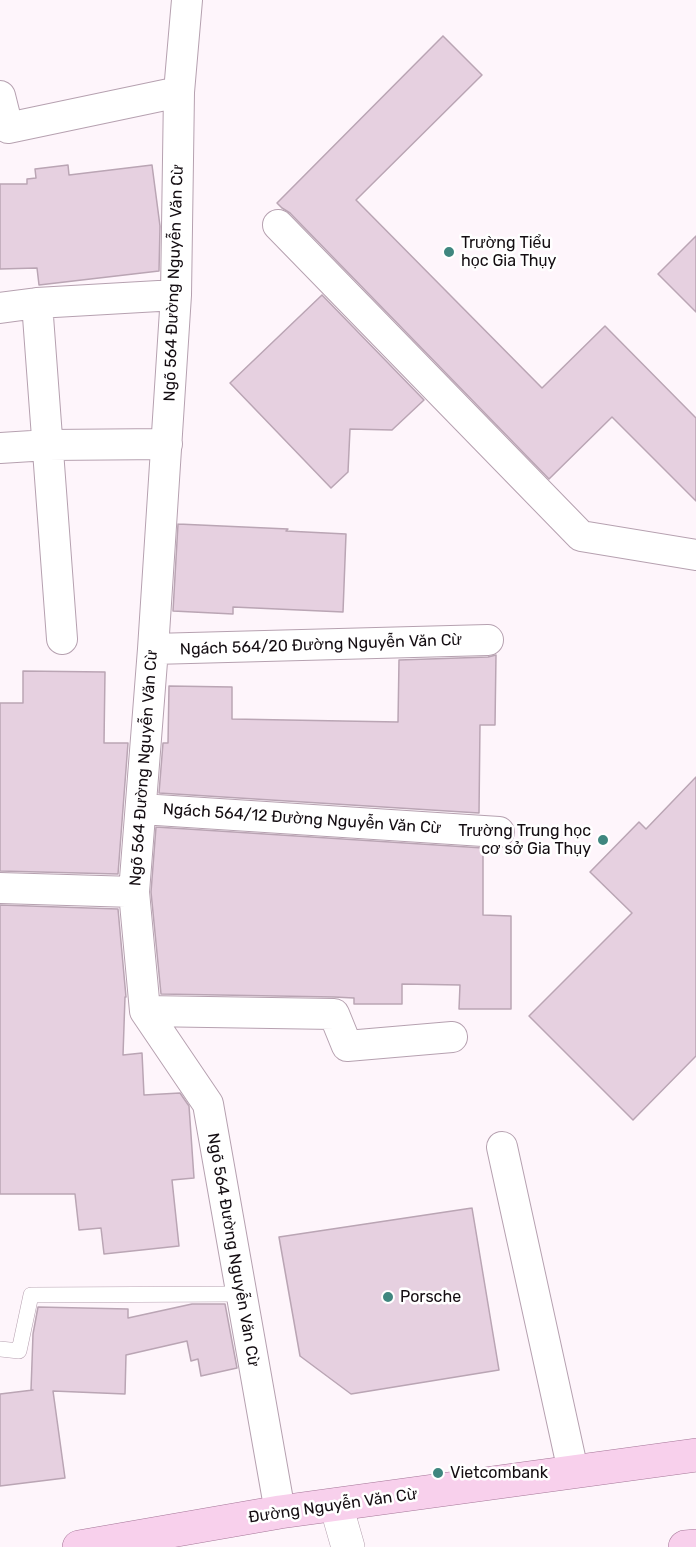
<!DOCTYPE html>
<meta charset="utf-8">
<style>
body{margin:0}
canvas{display:block;background:#fef5fb}
</style>
<canvas width="696" height="1547"></canvas>
<script>
const ctx = document.querySelector('canvas').getContext('2d');
ctx.lineJoin = 'round';
function fillPath(path, color) { ctx.fillStyle = color; ctx.fill(path, 'evenodd'); }
const poly = rows => new Path2D(rows.map(r => 'M' + r).join(''));
function stroke(path, color, width, dash) { ctx.strokeStyle = color; ctx.lineWidth = width; ctx.lineCap = dash ? 'butt' : 'round'; ctx.setLineDash(dash || []); ctx.stroke(path); }
function label(font, color, halo, rows, align = 'center') {
  ctx.font = font + ' Rubik,sans-serif'; ctx.lineWidth = 5; ctx.setLineDash([]); ctx.textBaseline = 'middle'; ctx.strokeStyle = halo; ctx.fillStyle = color; for (const [text, x, y, turn = 0] of rows) {
    ctx.save(); ctx.translate(x, y); ctx.rotate((+turn || 0) * Math.PI / 180); ctx.textAlign = isNaN(turn) ? turn : align; if (halo) ctx.strokeText(text, 0, 0); ctx.fillText(text, 0, 0); ctx.restore();
  }
}
const building = poly([
 [443,36,482,75,356,200,542,388,605,326,696,418,696,501,612,417,549,479,290,213,282,208,277,203,443,36],
 [68,165,69,175,152,165,160,226,159,271,39,285,37,268,0,269,0,184,27,184,27,179,36,178,35,169,68,165],
 [696,236,696,312,658,274,696,236],
 [322,295,424,400,392,430,350,429,348,472,331,488,230,383,322,295],
 [178,524,288,529,286,531,346,534,343,612,233,607,233,614,173,611,178,524],
 [496,655,495,725,480,725,479,813,159,793,163,743,168,743,169,686,232,687,232,719,398,722,399,660,488,657,496,655],
 [23,671,105,672,104,743,128,743,118,874,0,871,0,703,23,703,23,671],
 [696,777,696,1056,633,1120,529,1016,632,913,590,872,639,822,646,829,696,777],
 [156,827,483,848,483,915,511,916,511,1009,459,1009,460,985,402,984,402,1004,354,1004,354,998,334,997,161,994,151,892,156,827],
 [0,905,118,909,126,997,125,997,123,1055,142,1053,144,1095,180,1093,189,1106,194,1178,172,1180,179,1246,104,1254,101,1228,79,1230,75,1194,0,1194,0,905],
 [472,1208,499,1370,351,1394,300,1356,279,1237,472,1208],
 [192,1304,225,1304,237,1368,201,1376,198,1359,191,1361,187,1341,126,1355,125,1394,53,1391,65,1478,0,1486,0,1394,33,1390,31,1390,33,1334,38,1307,128,1309,128,1318,192,1304]
]);
fillPath(building, '#e6d0e0');
stroke(building, '#baa5b4', 1.5);
const service = poly([
 [0,1349,19,1351,31,1295,241,1294]
]);
const minor = poly([
 [187,0,179,92,176,295,153,649,134,892,145,1011,208,1104,280,1512],
 [0,96,8,128,179,92],
 [278,225,581,536,696,555],
 [37,303,62,639],
 [0,308,37,303,176,295],
 [0,448,48,445,167,444],
 [153,649,488,640],
 [141,809,499,832],
 [0,888,134,892],
 [145,1011,334,1014,347,1046,452,1037],
 [502,1147,573,1471]
]);
const secondary = poly([
 [336,1505,348,1547]
]);
const primary = poly([
 [79,1547,280,1512,696,1455],
 [685,1547,696,1546]
]);
stroke(service, '#b6a1b0', 16);
stroke(minor, '#b6a1b0', 32);
stroke(secondary, '#b6a1b0', 34);
stroke(primary, '#a57798', 34);
stroke(service, '#fff', 15);
stroke(minor, '#fff', 30);
stroke(secondary, '#fff', 33);
stroke(primary, '#f8d0ec', 33);
for (const [x, y, r, color] of [
 [449,252,6,"#3f867f"],
 [603,840,6,"#3f867f"],
 [388,1297,6,"#3f867f"],
 [438,1473,6,"#3f867f"]
]) { const dot = new Path2D(); dot.arc(x, y, r, 0, 2 * Math.PI); ctx.fillStyle = color; ctx.fill(dot); stroke(dot, '#fff', 2); }
label('16px', '#140d12', '#fff', [
 ["Trường Tiểu",461,243],
 ["học Gia Thụy",461,261],
 ["Trường Trung học",591,831,"right"],
 ["cơ sở Gia Thụy",591,849,"right"],
 ["Porsche",400,1297],
 ["Vietcombank",450,1473]
], 'left');
label('16px', '#140d12', '#fff', [
 ["Ngõ 564 Đường Nguyễn Văn Cừ",174,283,-88],
 ["Ngách 564/20 Đường Nguyễn Văn Cừ",321,645,-2],
 ["Ngõ 564 Đường Nguyễn Văn Cừ",144,768,-86],
 ["Ngách 564/12 Đường Nguyễn Văn Cừ",302,819,4],
 ["Ngõ 564 Đường Nguyễn Văn Cừ",233,1250,80],
 ["Đường Nguyễn Văn Cừ",333,1506,-8]
]);
</script>
